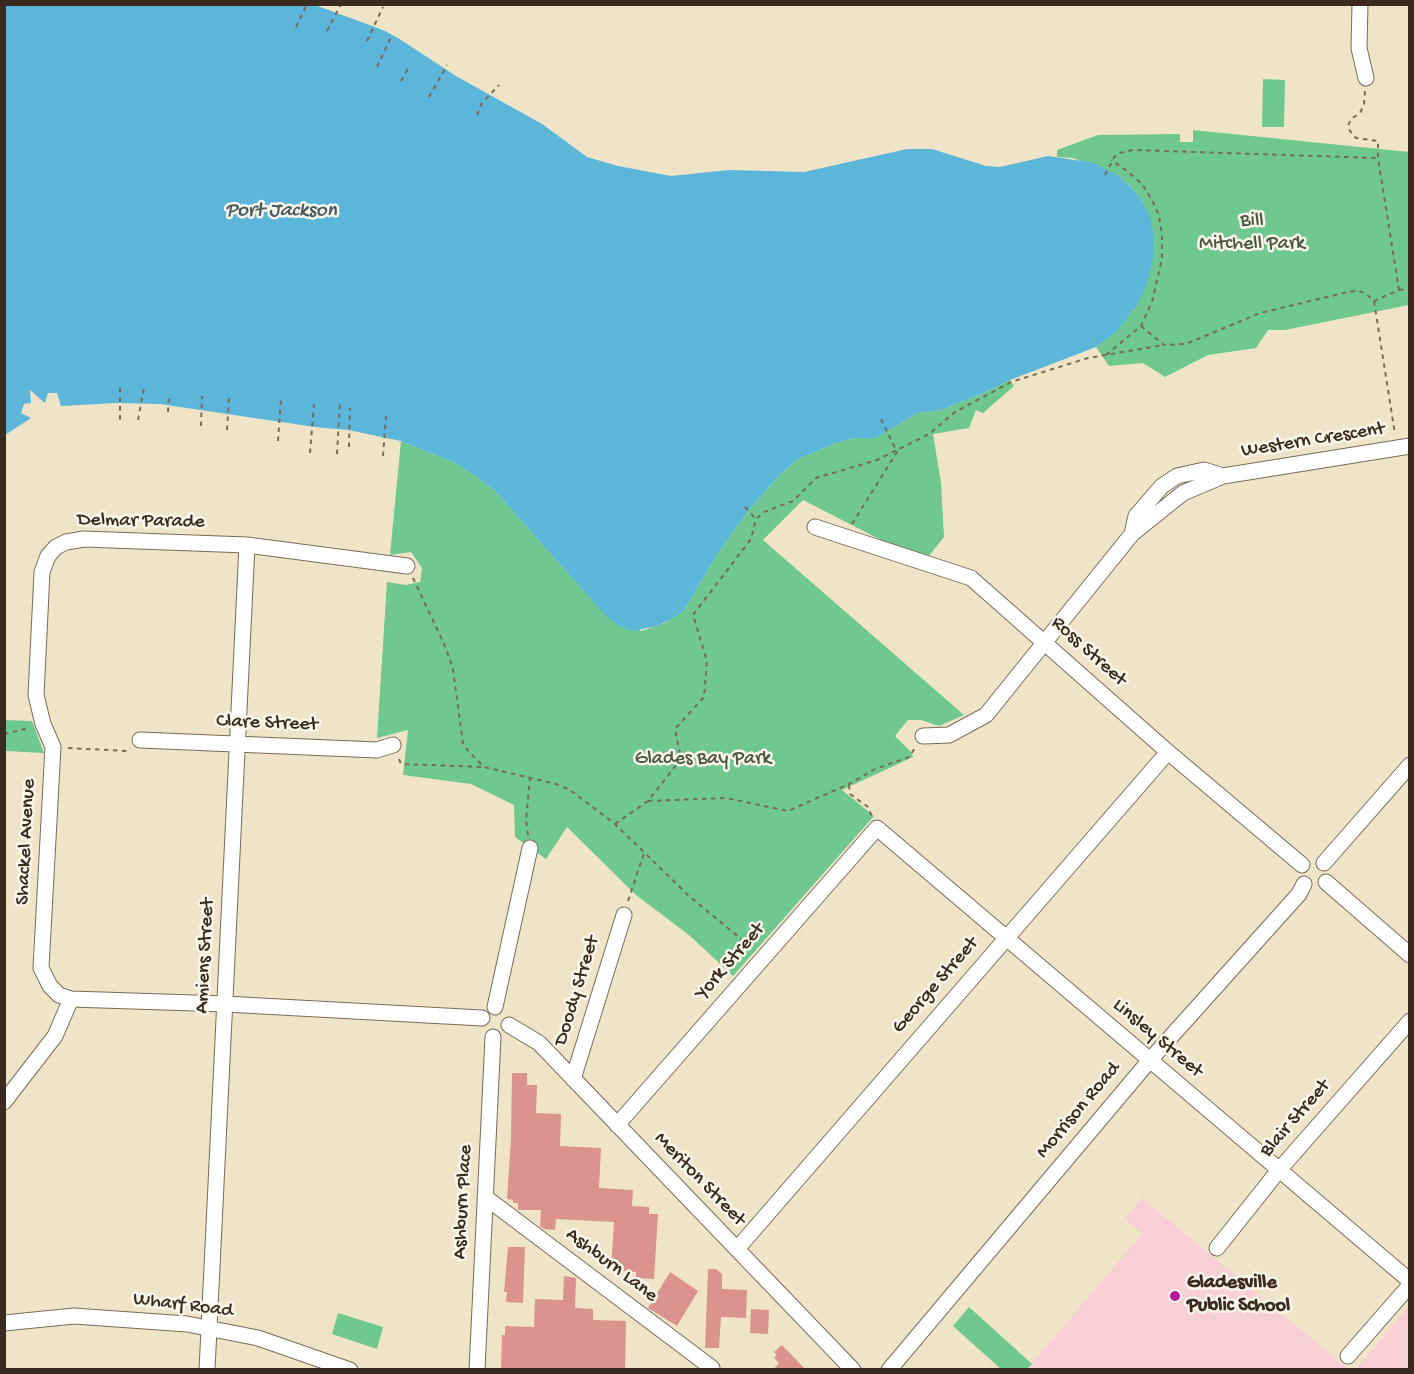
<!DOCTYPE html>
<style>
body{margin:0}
#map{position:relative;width:1414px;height:1374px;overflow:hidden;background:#efe4c7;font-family:"Gochi Hand",sans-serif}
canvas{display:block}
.frame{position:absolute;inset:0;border:6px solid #3b2a1e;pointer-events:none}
</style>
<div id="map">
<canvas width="1414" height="1374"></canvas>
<div class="frame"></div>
</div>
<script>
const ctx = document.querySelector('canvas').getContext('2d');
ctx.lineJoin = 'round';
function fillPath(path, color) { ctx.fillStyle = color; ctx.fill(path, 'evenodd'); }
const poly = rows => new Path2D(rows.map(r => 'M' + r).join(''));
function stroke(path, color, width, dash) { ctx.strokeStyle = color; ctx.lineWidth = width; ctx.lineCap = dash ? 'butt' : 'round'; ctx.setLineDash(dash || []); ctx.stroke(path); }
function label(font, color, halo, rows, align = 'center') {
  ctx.font = font + ' "Gochi Hand",sans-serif'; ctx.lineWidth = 5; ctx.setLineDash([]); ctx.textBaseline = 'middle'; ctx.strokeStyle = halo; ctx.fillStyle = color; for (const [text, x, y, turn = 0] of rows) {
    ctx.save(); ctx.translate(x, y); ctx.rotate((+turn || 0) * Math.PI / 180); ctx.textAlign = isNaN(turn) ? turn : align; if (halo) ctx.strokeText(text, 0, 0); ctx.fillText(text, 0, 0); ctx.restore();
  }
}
fillPath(poly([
 [1142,1198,1335,1358,1348,1369,1027,1369,1142,1234,1125,1218],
 [1409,1306,1409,1369,1356,1369]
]), '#f7cfd4');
fillPath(poly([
 [1263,79,1285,80,1284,127,1262,127],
 [1193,130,1409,152,1409,305,1285,330,1268,330,1256,348,1208,355,1165,377,1143,363,1109,366,1096,347,1116,331,1138,303,1142,201,1132,188,1118,176,1073,158,1057,157,1057,150,1098,135,1180,134,1180,142,1193,142],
 [1010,380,1014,386,983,413,976,410,969,428,933,434,941,483,944,537,924,562,803,500,763,540,964,715,939,726,921,720,908,720,895,736,911,752,913,757,842,790,874,816,733,976,689,935,636,895,567,827,546,859,515,837,514,805,471,784,403,775,408,730,377,738,387,582,406,585,420,582,422,568,411,552,390,555,401,441,453,462,476,476,495,491,591,599,641,631,665,623,684,610,718,553,748,511,781,473,800,458,836,443,855,438,876,438,917,413,941,410,988,391],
 [4,720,32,721,44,753,5,751],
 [969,1307,1032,1364,1027,1369,1001,1369,953,1326],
 [338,1313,383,1327,377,1349,332,1334]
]), '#6ec88f');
fillPath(poly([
 [5,4,315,5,383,30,398,38,456,76,542,124,587,157,618,166,671,176,729,170,804,172,907,149,932,149,986,166,1000,167,1048,156,1095,163,1118,176,1132,188,1142,201,1150,217,1154,238,1153,259,1147,284,1138,303,1117,331,1096,347,1010,380,988,391,941,410,917,413,876,438,855,438,836,443,800,458,781,473,748,511,718,553,684,610,672,619,657,626,633,631,619,626,605,615,495,491,476,476,453,462,401,441,348,430,315,427,160,404,115,403,61,406,57,393,48,393,45,403,30,390,31,403,24,404,21,413,31,418,5,435]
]), '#5bb6d9');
fillPath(poly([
 [512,1073,527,1073,527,1085,537,1085,536,1113,561,1114,560,1146,601,1148,599,1188,633,1190,632,1206,649,1207,649,1214,658,1214,654,1279,636,1278,636,1272,611,1270,614,1222,556,1219,555,1230,544,1229,540,1226,541,1210,518,1210,518,1203,513,1203,513,1200,507,1199,511,1138],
 [508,1247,525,1247,523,1303,506,1302,507,1292,504,1292],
 [708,1269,716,1269,722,1274,722,1289,747,1290,746,1318,721,1317,719,1348,705,1348],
 [670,1272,698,1291,677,1326,648,1308],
 [564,1276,576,1278,575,1308,593,1309,593,1320,626,1321,625,1370,501,1370,502,1335,505,1335,505,1326,534,1327,535,1299,563,1300],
 [751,1309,769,1310,768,1334,750,1333],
 [782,1345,806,1370,773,1370,779,1363,774,1358,777,1355,774,1352]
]), '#da938f');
const minor = poly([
 [1360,4,1359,48,1366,78],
 [815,527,971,578,1168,752,1302,865],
 [1132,534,1136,516,1162,486,1177,476,1204,470,1223,476],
 [407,566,247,545,84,539,66,542,56,547,48,556,42,572,36,695,43,724,53,747,41,968,50,986,59,995,71,999,225,1004,482,1018],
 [923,736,949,735,986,715,1132,534,1183,493,1223,476,1410,446],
 [140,740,377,750,393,745],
 [1324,863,1410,765],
 [1326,882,1410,955],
 [495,1007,530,848],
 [509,1025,539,1043,853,1370],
 [573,1079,624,915],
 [4,1102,55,1036,71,999],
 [617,1125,877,828,1410,1281],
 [485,1197,712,1368],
 [1217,1248,1279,1170,1410,1021],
 [737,1249,1168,752],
 [4,1323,74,1316,187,1324,258,1338,350,1370],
 [1348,1356,1410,1285],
 [207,1370,247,545],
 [477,1370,493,1037],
 [889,1370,1150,1060,1299,894,1304,884]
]);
stroke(minor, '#7a6b59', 17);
stroke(poly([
 [296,27,307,4],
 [327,31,341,4],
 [367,41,383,7],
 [377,67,391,37],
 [401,81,410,65],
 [1365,91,1364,105,1360,113,1351,119,1348,126,1350,131,1356,138,1378,141,1378,158,1399,290,1374,301],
 [429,97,447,65],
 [477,115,482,103,499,85],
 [1105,175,1115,156,1119,153,1133,150,1378,158],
 [1399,290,1410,289],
 [1141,326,1164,345,1186,344,1260,313,1348,292,1358,291,1365,293,1374,301,1395,434],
 [1106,355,1141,326,1152,302,1162,259,1162,236,1159,215,1152,200,1142,184,1127,171,1111,160],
 [120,388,120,421],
 [168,412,169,395],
 [138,420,144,388],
 [201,426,202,396],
 [227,430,229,398],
 [278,441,281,400],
 [349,447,350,408],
 [310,453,314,404],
 [337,454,340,402],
 [383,456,386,416],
 [745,507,756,519],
 [852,524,897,452,881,419],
 [413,578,445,646,453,669,463,744,469,752,484,767,556,784,570,790,615,824,689,896,752,948],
 [4,734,29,728],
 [68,748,127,751,130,748],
 [399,759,401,764,483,767],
 [849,785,850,794,868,807,872,817],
 [648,801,726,798,788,811,849,784,875,769,909,757,915,748],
 [615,824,648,801,681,759,675,729,704,697,707,661,693,615,751,539,756,519,764,512,793,501,816,478,877,460,929,434,955,412,1011,382,1088,358,1164,345],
 [528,835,526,820,530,778],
 [628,901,644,853]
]), '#7a6b59', 2, [4.5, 4.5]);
stroke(minor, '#fff', 15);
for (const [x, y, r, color] of [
 [1175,1296,6,"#b5179e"]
]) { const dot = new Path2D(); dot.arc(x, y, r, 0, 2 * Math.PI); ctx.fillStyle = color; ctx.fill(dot); stroke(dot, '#fbf7ec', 2); }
label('20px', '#4a5940', '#fbf7ec', [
 ["Bill",1252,222],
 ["Mitchell Park",1252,245],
 ["Glades Bay Park",703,760]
]);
label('20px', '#3b2a1e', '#fbf7ec', [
 ["Western Crescent",1313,441,-9],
 ["Delmar Parade",141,522,1],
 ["Ross Street",1088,652,42],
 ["Clare Street",267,724,2],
 ["Shackel Avenue",27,842,-87],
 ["Amiens Street",206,956,-87],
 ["York Street",731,962,-49],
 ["George Street",936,986,-49],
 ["Doody Street",578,991,-73],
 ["Linsley Street",1157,1039,40],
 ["Morrison Road",1079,1111,-50],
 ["Blair Street",1296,1119,-49],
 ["Meriton Street",699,1180,46],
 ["Ashburn Place",464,1202,-87],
 ["Ashburn Lane",611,1266,37],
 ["Wharf Road",183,1306,7]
]);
label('bold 20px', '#3b2a1e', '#fbf7ec', [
 ["Gladesville",1187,1284],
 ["Public School",1187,1307]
], 'left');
label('italic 21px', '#465b5f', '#fbf7ec', [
 ["Port Jackson",281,212]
]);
</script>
